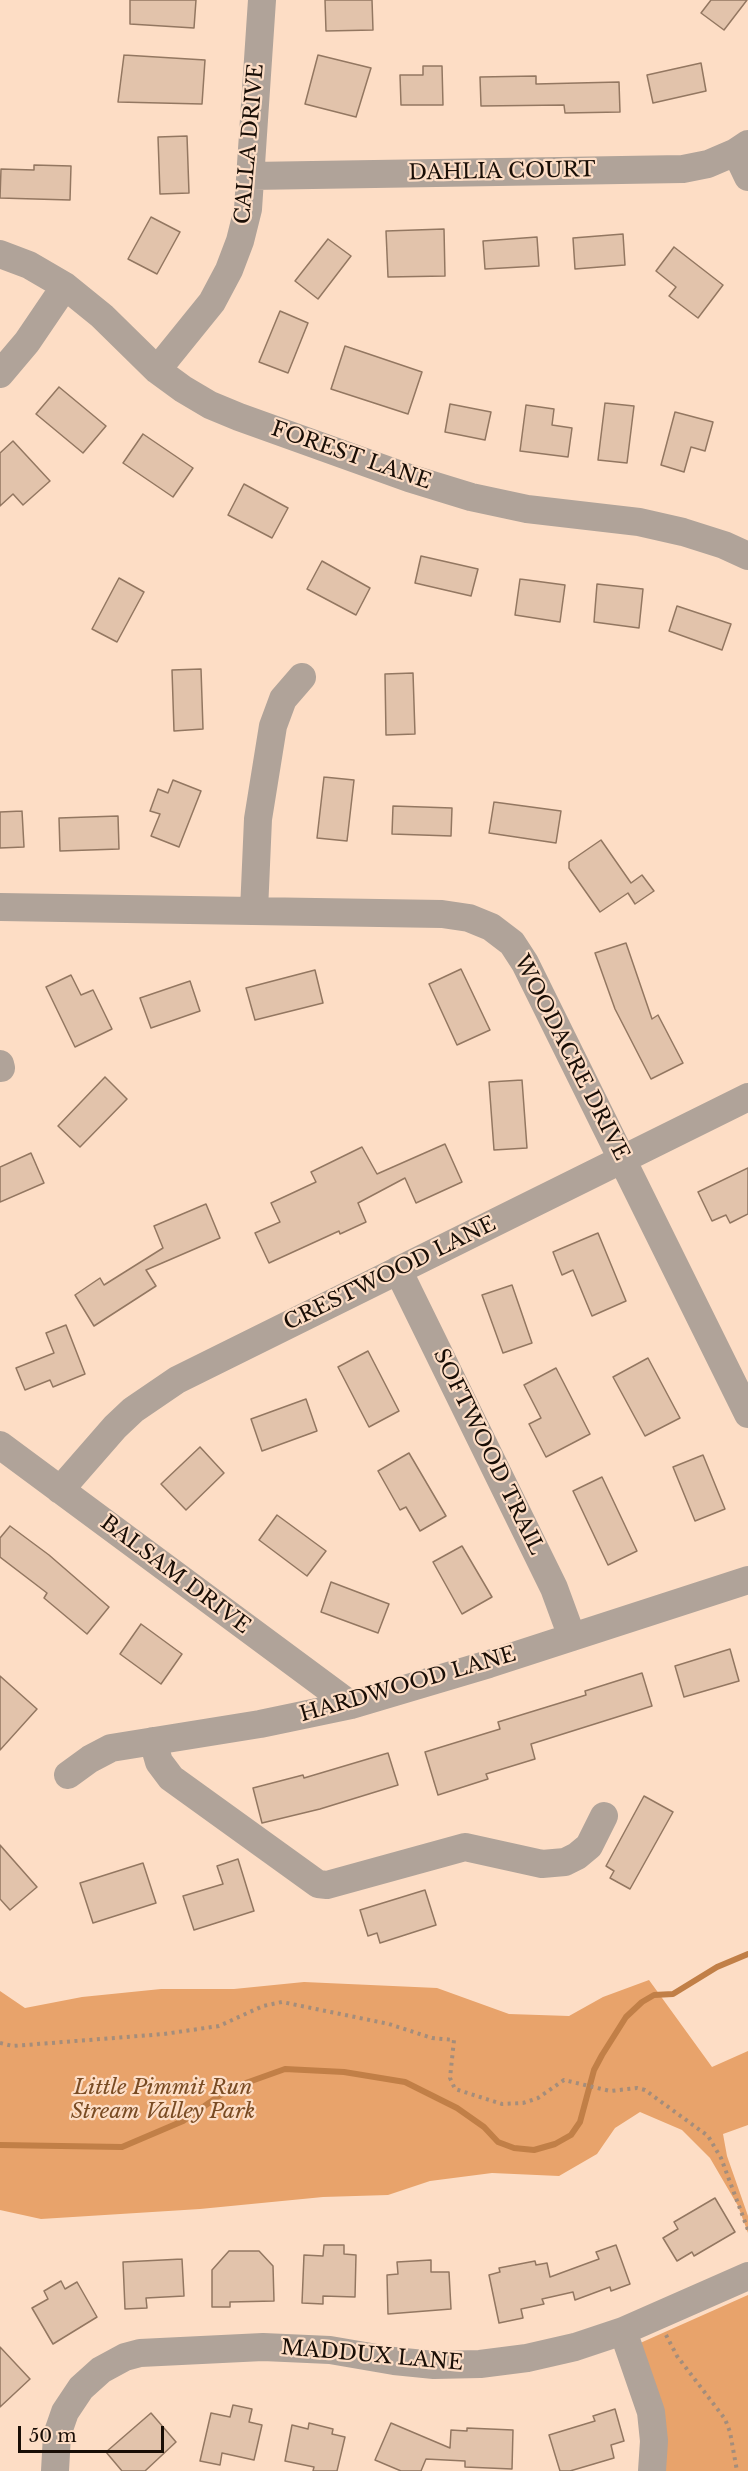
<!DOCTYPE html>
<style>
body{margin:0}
#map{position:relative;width:748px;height:2471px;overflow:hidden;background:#fdddc5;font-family:"Libre Baskerville",serif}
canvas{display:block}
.scale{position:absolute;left:18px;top:2426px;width:146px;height:27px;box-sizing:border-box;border:3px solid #190e06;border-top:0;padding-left:8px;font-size:18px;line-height:21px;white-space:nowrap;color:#190e06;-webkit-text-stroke:4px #fdddc5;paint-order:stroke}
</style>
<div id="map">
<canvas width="748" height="2471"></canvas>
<div class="scale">50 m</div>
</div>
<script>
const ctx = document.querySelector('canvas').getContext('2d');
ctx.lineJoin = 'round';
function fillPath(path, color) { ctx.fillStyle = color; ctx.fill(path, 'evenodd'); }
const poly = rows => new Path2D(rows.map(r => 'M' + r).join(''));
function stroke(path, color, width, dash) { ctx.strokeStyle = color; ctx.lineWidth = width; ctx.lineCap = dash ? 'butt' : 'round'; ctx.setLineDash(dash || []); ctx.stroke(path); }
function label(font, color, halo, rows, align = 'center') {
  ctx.font = font + ' "Libre Baskerville",serif'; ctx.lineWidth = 4.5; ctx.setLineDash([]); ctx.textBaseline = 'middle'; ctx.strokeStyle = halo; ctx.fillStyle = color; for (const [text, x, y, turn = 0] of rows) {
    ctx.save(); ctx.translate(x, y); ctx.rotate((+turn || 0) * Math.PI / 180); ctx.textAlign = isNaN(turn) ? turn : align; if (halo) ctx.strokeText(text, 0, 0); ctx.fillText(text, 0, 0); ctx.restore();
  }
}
fillPath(poly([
 [649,1980,712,2067,748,2051,748,2125,723,2134,727,2156,748,2216,748,2233,738,2206,710,2158,682,2130,640,2112,615,2128,597,2154,559,2176,492,2173,430,2181,388,2195,323,2197,200,2209,41,2219,0,2210,0,1991,25,2008,82,1997,161,1989,234,1989,304,1982,437,1988,509,2014,569,2016,603,1997],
 [748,2295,748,2471,665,2471,638,2344]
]), '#e8a36b');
stroke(poly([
 [0,2145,122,2147,183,2121,229,2089,285,2069,344,2072,405,2082,457,2108,484,2127,498,2142,514,2148,534,2150,555,2144,571,2135,580,2122,594,2070,602,2055,626,2017,642,2002,654,1995,673,1994,717,1967,748,1954]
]), '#c17f47', 6);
const building = poly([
 [130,0,196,0,194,28,130,24,130,0],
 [325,0,372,0,373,30,326,31,325,0],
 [711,0,747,0,724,30,701,13,711,0],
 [124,55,205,60,202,104,118,102,124,55],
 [318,55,371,68,356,117,305,104,318,55],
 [701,63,706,91,653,103,647,75,701,63],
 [423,66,442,66,443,105,401,105,400,75,423,75,423,66],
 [536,76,536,84,619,82,620,112,565,113,564,105,481,106,480,77,536,76],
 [187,136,189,193,160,194,158,137,187,136],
 [34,165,71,166,70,200,0,198,1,169,34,170,34,165],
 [151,217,180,232,157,274,128,259,151,217],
 [444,229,445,276,388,277,386,231,444,229],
 [623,234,625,265,575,269,573,238,623,234],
 [537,237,539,266,485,269,483,241,537,237],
 [328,239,351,256,318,299,295,281,328,239],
 [674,247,723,285,698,318,669,296,676,287,656,271,674,247],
 [280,311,308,323,288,373,259,362,280,311],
 [345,346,422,372,408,414,331,389,345,346],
 [59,387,106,426,83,453,36,414,59,387],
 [605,403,634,406,627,463,598,460,605,403],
 [450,404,491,412,485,440,445,432,450,404],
 [526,405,554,409,552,425,572,428,568,457,520,451,526,405],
 [675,412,713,422,705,451,691,447,684,472,661,465,675,412],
 [143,434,193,468,173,497,123,463,143,434],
 [13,441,50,481,23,505,13,494,0,506,0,453,13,441],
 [244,484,288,508,272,538,228,515,244,484],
 [421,556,478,569,471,596,415,583,421,556],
 [322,561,370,588,356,615,307,589,322,561],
 [119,578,144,592,117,642,92,629,119,578],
 [520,579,565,585,560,622,515,615,520,579],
 [597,584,643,589,639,628,594,622,597,584],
 [677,606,731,624,722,650,669,631,677,606],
 [201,669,203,729,174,731,172,670,201,669],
 [413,673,415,734,386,735,385,674,413,673],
 [324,777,354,780,347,841,317,838,324,777],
 [173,780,201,791,179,847,151,836,160,814,150,811,158,789,168,793,173,780],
 [494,802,561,811,556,843,489,833,494,802],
 [393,806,452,808,451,836,392,834,393,806],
 [22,811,24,847,0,848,0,812,22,811],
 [118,816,119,849,60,851,59,818,118,816],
 [601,840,631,883,642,875,654,891,635,904,628,893,600,912,569,868,569,862,601,840],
 [626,943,652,1019,658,1015,683,1063,651,1079,615,1009,595,953,626,943],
 [461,969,490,1030,457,1045,429,984,461,969],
 [315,970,323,1003,255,1020,246,988,315,970],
 [71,975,81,995,93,990,112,1029,75,1047,46,987,71,975],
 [190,981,200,1011,151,1028,140,998,190,981],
 [105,1077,127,1099,80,1147,58,1126,105,1077],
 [522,1080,527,1148,494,1150,489,1082,522,1080],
 [445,1144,462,1182,416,1203,405,1178,358,1203,366,1222,340,1234,339,1231,269,1263,255,1233,280,1222,271,1203,316,1182,311,1172,362,1147,377,1174,445,1144],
 [31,1153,44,1183,0,1202,0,1167,31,1153],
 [748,1168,748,1214,730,1223,726,1215,712,1221,698,1192,748,1168],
 [206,1204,220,1238,146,1270,156,1286,94,1326,75,1295,100,1278,104,1285,163,1248,154,1226,206,1204],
 [598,1233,626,1301,592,1316,573,1270,562,1275,553,1252,598,1233],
 [512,1285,532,1343,503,1353,482,1295,512,1285],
 [66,1325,85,1374,53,1387,50,1380,25,1390,16,1368,54,1353,46,1333,66,1325],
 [368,1351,399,1411,369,1427,338,1367,368,1351],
 [648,1358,680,1418,645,1436,613,1377,648,1358],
 [556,1368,590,1434,546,1457,529,1424,541,1418,524,1385,556,1368],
 [306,1399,317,1431,262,1451,251,1419,306,1399],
 [200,1447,224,1473,186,1510,161,1484,200,1447],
 [409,1453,446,1516,420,1531,406,1507,400,1510,378,1471,409,1453],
 [703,1455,725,1509,695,1521,673,1467,703,1455],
 [602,1477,637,1551,608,1565,573,1491,602,1477],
 [277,1515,326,1551,307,1576,259,1540,277,1515],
 [10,1526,49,1555,109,1607,87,1634,44,1598,47,1593,0,1557,0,1538,10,1526],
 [462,1546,492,1597,462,1614,433,1562,462,1546],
 [331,1582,389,1604,378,1633,321,1612,331,1582],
 [141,1624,182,1654,161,1684,120,1654,141,1624],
 [730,1649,739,1681,684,1697,675,1666,730,1649],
 [642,1673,652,1706,531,1744,535,1759,486,1774,488,1779,438,1795,425,1752,500,1729,498,1722,586,1695,585,1691,642,1673],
 [0,1676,37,1709,0,1750,0,1676],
 [388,1753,398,1785,320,1809,262,1823,253,1788,303,1775,304,1778,388,1753],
 [644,1796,673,1812,630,1889,610,1878,614,1871,606,1866,644,1796],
 [0,1845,37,1887,10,1910,0,1899,0,1845],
 [238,1859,254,1911,194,1930,183,1896,223,1884,217,1866,238,1859],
 [143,1863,156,1903,93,1923,80,1883,143,1863],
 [425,1890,436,1925,380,1943,377,1933,368,1936,360,1910,425,1890],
 [715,2198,735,2232,694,2256,692,2252,677,2261,663,2238,678,2229,674,2222,715,2198],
 [324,2245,344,2245,344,2254,356,2255,355,2297,323,2296,323,2304,302,2303,304,2255,323,2256,324,2245],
 [616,2245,630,2284,611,2291,610,2287,575,2300,573,2292,542,2299,544,2304,521,2309,523,2318,499,2323,489,2275,500,2272,499,2268,535,2261,536,2265,547,2263,550,2277,599,2259,596,2252,616,2245],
 [229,2251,259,2251,273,2266,274,2301,230,2302,230,2307,212,2307,212,2270,229,2251],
 [182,2259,184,2296,146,2298,147,2308,125,2309,123,2262,182,2259],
 [431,2260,431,2272,449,2272,451,2309,388,2314,387,2275,398,2274,397,2262,431,2260],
 [61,2281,65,2289,77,2282,97,2317,53,2344,32,2308,48,2299,44,2291,61,2281],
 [0,2347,30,2379,0,2407,0,2347],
 [233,2405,252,2409,249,2422,262,2425,254,2460,222,2453,220,2465,200,2461,211,2413,230,2417,233,2405],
 [615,2409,624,2441,611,2445,614,2458,570,2471,560,2471,549,2435,595,2421,593,2416,615,2409],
 [151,2413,176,2442,145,2471,122,2471,106,2452,151,2413],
 [309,2423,333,2429,332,2434,345,2437,337,2471,313,2471,314,2467,285,2461,292,2425,308,2429,309,2423],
 [391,2423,450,2448,451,2430,467,2431,467,2428,513,2430,512,2469,465,2467,465,2461,426,2459,421,2471,401,2471,375,2460,391,2423]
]);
fillPath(building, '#e2c3ab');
stroke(building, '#937761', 1.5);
stroke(poly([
 [0,2043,13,2046,164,2034,219,2026,263,2006,282,2002,389,2024,432,2038,454,2040,450,2078,455,2089,502,2104,523,2103,538,2098,564,2080,610,2091,637,2088,645,2090,708,2136,721,2158,748,2230],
 [666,2335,677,2356,725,2419,730,2432,737,2471]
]), '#a48d7b', 4, [3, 4.5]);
stroke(poly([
 [736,152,748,177],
 [251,176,683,169,708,164,736,152,748,144],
 [0,254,29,265,65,286,102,316,157,370,183,389,210,405,239,417,409,478,471,497,527,509,639,522,683,532,724,545,748,556],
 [157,370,212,302,229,270,240,241,248,209,262,0],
 [0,374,27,342,65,286],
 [0,907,442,914,469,918,491,927,512,943,525,963,748,1414],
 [254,911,258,819,273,726,283,699,302,677],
 [0,1064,1,1068],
 [398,1270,554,1588,572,1637],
 [0,1445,351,1705],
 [60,1490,115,1427,133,1410,177,1380,748,1097],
 [153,1741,159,1762,171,1778,318,1884,327,1885,465,1847,542,1864,565,1862,577,1856,589,1846,604,1816],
 [68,1775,90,1759,111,1748,260,1724,351,1705,489,1664,748,1580],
 [623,2331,651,2412,654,2441,652,2471],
 [55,2471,57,2435,65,2412,81,2388,101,2370,125,2357,140,2353,263,2347,330,2350,394,2361,434,2365,480,2364,527,2358,575,2347,623,2331,748,2276]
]), '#b0a399', 28);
label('21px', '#190e06', '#fdddc5', [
 ["CALLA DRIVE",250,144,-85],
 ["DAHLIA COURT",502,172,-1],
 ["FOREST LANE",351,456,19],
 ["WOODACRE DRIVE",571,1058,63],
 ["CRESTWOOD LANE",390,1274,-26],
 ["SOFTWOOD TRAIL",488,1452,64],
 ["BALSAM DRIVE",175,1575,37],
 ["HARDWOOD LANE",408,1685,-16],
 ["MADDUX LANE",372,2356,5]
]);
label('italic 21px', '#794b23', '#fdddc5', [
 ["Little Pimmit Run",163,2088],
 ["Stream Valley Park",163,2112]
]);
</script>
